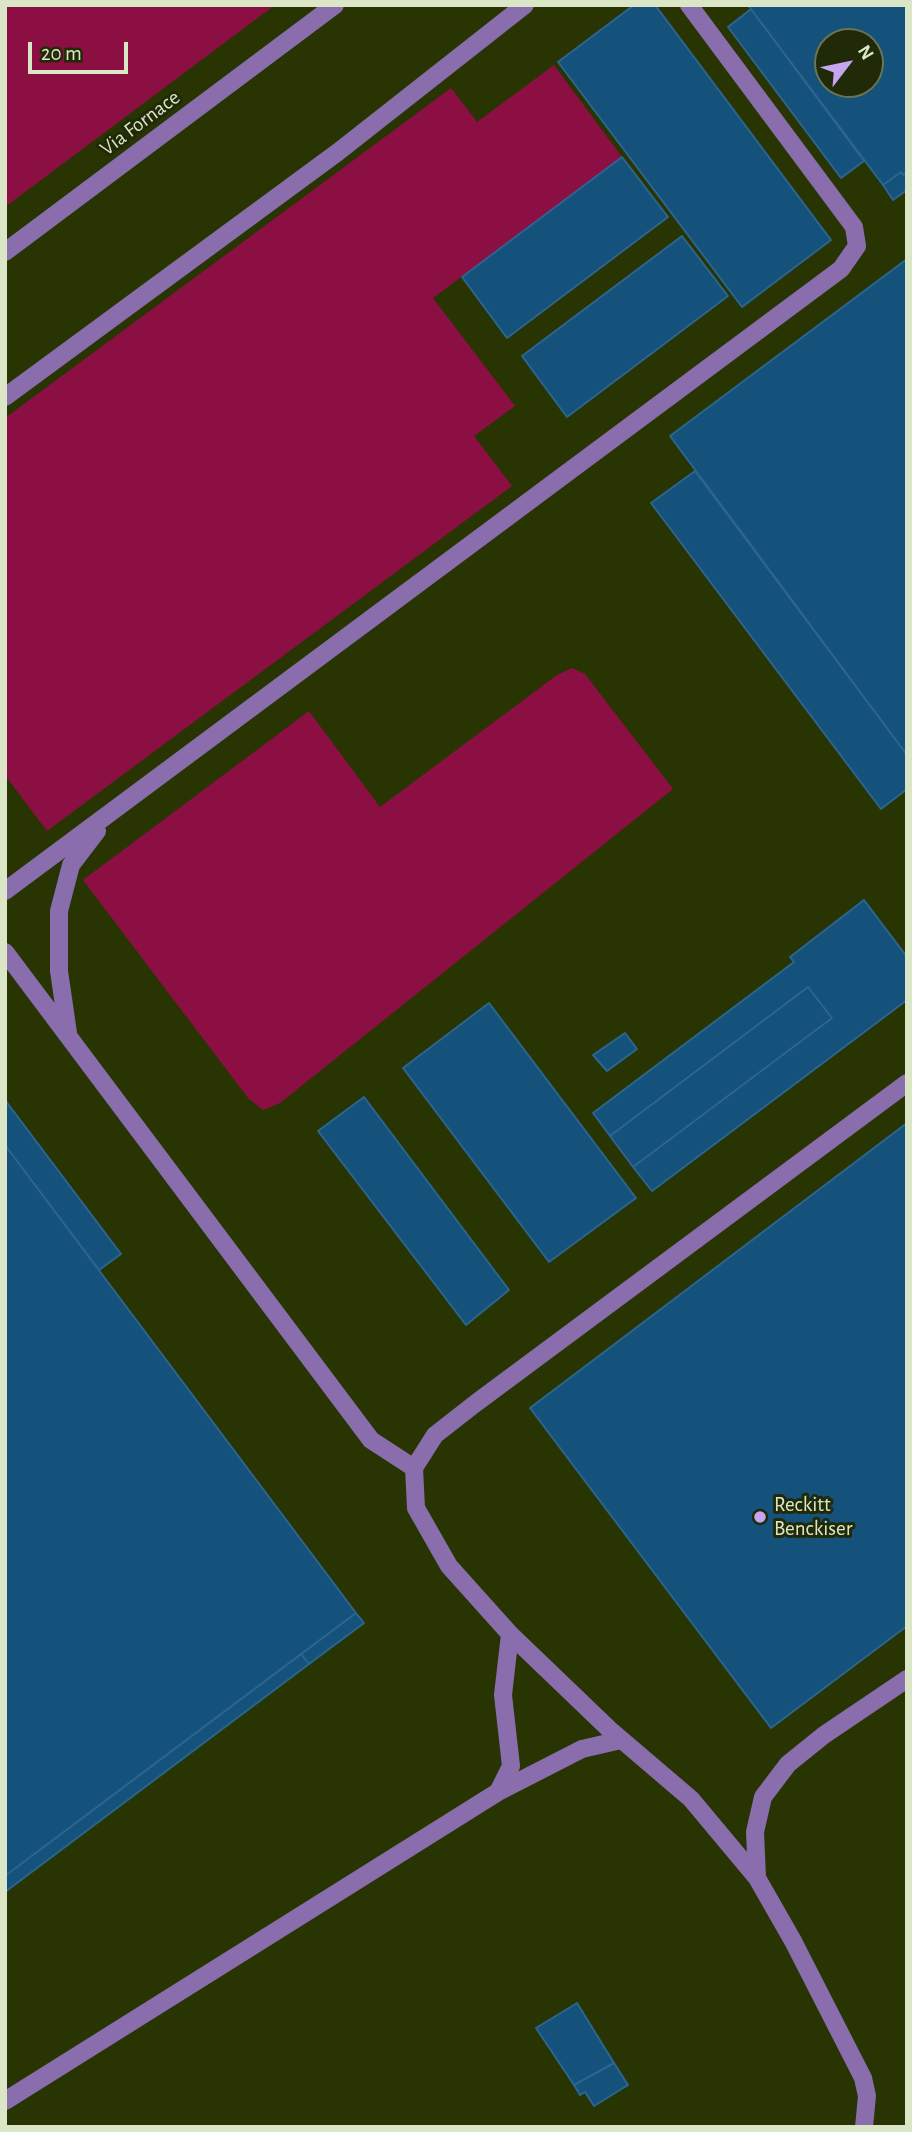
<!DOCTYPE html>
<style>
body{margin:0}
#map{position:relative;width:912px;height:2132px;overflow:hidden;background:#283502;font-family:"Alegreya Sans",sans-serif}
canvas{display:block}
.frame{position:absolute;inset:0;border:7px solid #dae6c5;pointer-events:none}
.north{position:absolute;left:814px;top:28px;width:70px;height:70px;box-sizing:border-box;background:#202a08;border:2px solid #6a7554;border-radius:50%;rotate:58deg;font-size:19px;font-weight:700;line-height:28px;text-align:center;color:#dae6c5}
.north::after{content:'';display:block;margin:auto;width:24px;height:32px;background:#c6a6f0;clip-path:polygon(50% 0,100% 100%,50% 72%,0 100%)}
.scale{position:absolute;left:28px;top:42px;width:100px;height:32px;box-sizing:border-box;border:4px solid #dae6c5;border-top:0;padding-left:9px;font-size:21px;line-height:24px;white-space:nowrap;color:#dae6c5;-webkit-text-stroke:5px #202a08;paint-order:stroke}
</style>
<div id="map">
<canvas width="912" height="2132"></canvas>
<div class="frame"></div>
<div class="north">N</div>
<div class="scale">20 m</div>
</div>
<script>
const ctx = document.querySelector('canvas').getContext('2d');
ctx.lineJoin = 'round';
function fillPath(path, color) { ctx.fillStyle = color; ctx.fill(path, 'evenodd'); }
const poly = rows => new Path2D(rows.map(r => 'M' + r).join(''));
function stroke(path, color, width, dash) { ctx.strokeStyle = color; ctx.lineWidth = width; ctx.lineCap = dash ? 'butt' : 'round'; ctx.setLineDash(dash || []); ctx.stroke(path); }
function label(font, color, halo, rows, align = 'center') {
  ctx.font = font + ' "Alegreya Sans",sans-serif'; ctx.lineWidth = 6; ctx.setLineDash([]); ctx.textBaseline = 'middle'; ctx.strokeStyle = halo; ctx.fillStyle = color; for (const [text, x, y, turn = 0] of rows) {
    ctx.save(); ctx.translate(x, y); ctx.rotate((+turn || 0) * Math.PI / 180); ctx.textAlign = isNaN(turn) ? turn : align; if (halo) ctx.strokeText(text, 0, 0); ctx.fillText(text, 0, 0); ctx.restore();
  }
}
fillPath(poly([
 [5,5,275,5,5,207],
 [554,65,622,157,433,298,515,406,474,436,512,486,47,831,5,775,5,418,451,88,477,122],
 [572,668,585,674,673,789,280,1103,263,1110,248,1098,83,880,309,711,380,807,557,675]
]), '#8c0f43');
const building = poly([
 [634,5,655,5,831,240,742,307,558,62,634,5],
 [748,5,907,5,907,172,903,175,901,172,883,185,748,5],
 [828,42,870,42,870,84,828,84,828,42],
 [751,9,864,161,841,178,728,27,751,9],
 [622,157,668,217,507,338,462,277,622,157],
 [901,172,903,175,907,172,907,190,893,200,883,185,901,172],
 [682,236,728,296,567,417,522,356,682,236],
 [907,259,907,755,670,436,907,259],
 [695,471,907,755,907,789,881,809,651,503,695,471],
 [864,900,907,957,907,1000,652,1191,633,1167,832,1018,808,987,610,1136,593,1113,794,962,790,957,864,900],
 [808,987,832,1018,633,1167,610,1136,808,987],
 [489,1003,636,1198,549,1262,403,1068,489,1003],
 [625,1033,637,1049,607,1071,593,1055,625,1033],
 [364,1097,509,1290,466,1325,318,1131,364,1097],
 [5,1100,121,1254,99,1270,5,1145,5,1100],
 [907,1123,907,1626,771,1728,530,1408,907,1123],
 [5,1145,356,1613,5,1876,5,1145],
 [356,1613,364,1623,309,1664,301,1654,356,1613],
 [301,1654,309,1664,5,1892,5,1876,301,1654],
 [577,2003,614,2063,574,2085,536,2028,577,2003],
 [614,2063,628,2085,594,2106,585,2092,580,2095,574,2085,614,2063]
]);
fillPath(building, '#14517b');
stroke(building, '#2b6590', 2);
stroke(poly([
 [5,252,335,5],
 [5,397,338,152,525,5],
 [5,891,841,269,857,246,854,227,689,5],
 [5,952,371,1440,414,1468],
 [68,1033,59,971,59,911,71,865,97,831],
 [498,1792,511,1766,503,1695,510,1634],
 [757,1878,755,1832,763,1797,788,1764,824,1735,907,1679],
 [5,2101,498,1792,582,1749,621,1740],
 [864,2127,867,2096,863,2078,793,1941,757,1878,691,1799,609,1729,510,1634,449,1566,416,1508,414,1468,435,1435,476,1403,907,1083]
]), '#896dad', 18);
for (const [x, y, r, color] of [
 [760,1517,7,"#c6a6f0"]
]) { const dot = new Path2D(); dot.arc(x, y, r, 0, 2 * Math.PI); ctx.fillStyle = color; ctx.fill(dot); stroke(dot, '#202a08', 2.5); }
label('21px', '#dae6c5', '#202a08', [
 ["Via Fornace",140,123,-37]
]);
label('21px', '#dae6c5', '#202a08', [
 ["Reckitt",774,1505],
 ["Benckiser",774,1529]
], 'left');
</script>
